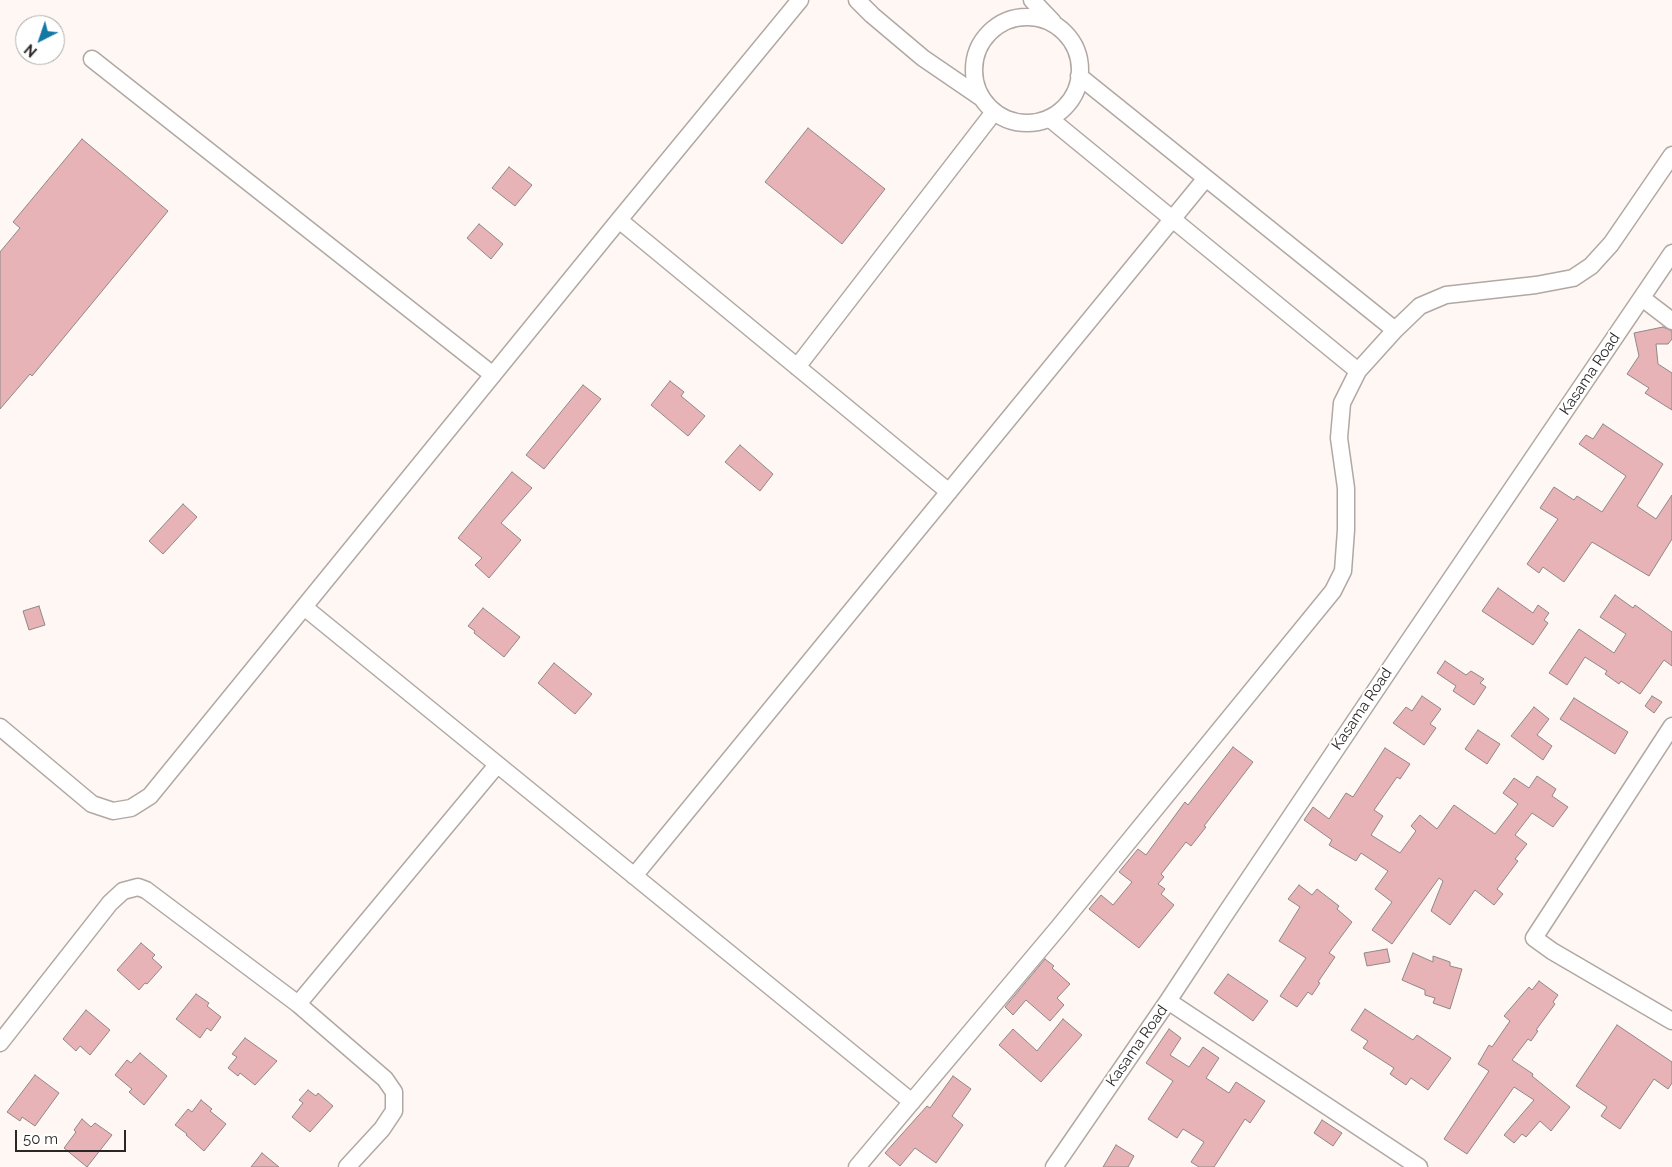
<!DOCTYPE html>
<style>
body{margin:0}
#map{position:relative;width:1672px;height:1167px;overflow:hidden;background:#fef7f3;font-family:Raleway,sans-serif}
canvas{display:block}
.north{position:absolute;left:15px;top:15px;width:50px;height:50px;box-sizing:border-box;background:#fff;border:1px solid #aaa9a8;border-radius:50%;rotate:221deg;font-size:14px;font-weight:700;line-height:20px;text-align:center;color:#2a2725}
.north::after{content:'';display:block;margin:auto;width:18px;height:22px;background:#1478a4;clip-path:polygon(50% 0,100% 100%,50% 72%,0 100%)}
.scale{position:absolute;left:15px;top:1130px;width:111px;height:22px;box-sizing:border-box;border:2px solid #2a2725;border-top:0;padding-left:6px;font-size:15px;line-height:18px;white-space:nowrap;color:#2a2725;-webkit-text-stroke:4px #fff;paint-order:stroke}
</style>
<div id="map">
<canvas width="1672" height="1167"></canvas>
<div class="north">N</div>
<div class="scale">50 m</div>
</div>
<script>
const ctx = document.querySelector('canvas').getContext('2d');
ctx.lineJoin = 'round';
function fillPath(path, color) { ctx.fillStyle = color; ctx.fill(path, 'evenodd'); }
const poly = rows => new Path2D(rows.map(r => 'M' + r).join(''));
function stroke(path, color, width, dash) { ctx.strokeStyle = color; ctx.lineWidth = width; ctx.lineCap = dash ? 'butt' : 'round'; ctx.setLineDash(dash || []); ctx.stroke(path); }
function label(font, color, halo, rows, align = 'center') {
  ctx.font = font + ' Raleway,sans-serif'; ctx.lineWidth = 4; ctx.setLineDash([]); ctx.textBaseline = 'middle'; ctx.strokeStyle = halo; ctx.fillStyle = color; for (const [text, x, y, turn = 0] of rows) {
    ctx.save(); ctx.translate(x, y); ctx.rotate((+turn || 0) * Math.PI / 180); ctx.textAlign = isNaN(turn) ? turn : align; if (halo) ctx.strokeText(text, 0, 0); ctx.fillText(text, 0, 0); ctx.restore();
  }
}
const building = poly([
 [808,128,885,189,842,244,765,182,808,128],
 [82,139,168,211,32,376,30,374,0,409,0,252,20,228,13,222,82,139],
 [509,167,532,185,515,206,492,188,509,167],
 [479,224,503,244,491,259,467,238,479,224],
 [1663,327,1672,331,1672,339,1668,344,1656,344,1658,364,1672,373,1672,410,1645,393,1649,388,1627,374,1639,356,1634,333,1663,327],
 [670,381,684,392,681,396,705,416,688,436,651,405,670,381],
 [583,385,601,399,544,469,526,455,583,385],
 [1603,424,1663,464,1637,506,1656,519,1672,495,1672,539,1649,576,1592,542,1564,582,1543,567,1539,573,1527,564,1558,519,1540,508,1554,487,1574,500,1577,496,1602,512,1626,476,1579,444,1586,435,1593,439,1603,424],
 [740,445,773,474,760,491,725,462,740,445],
 [512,472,532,488,501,523,521,540,489,578,475,565,482,558,458,538,512,472],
 [183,504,197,517,163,554,149,541,183,504],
 [1498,588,1533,613,1538,605,1549,613,1544,620,1548,623,1533,645,1482,611,1498,588],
 [1615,595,1633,608,1635,605,1672,632,1672,666,1664,660,1640,694,1621,681,1619,684,1605,674,1607,671,1585,657,1567,685,1549,673,1579,629,1614,653,1626,634,1600,617,1615,595],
 [39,606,45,625,29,630,23,611,39,606],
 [483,608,520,637,504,657,474,633,475,631,468,626,483,608],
 [1445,661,1466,675,1471,671,1484,679,1480,683,1486,687,1474,705,1453,691,1456,686,1437,673,1445,661],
 [554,663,592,694,575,714,538,683,554,663],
 [1422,696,1441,709,1430,724,1436,728,1424,745,1393,723,1406,707,1412,711,1422,696],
 [1652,696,1662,702,1654,713,1645,706,1652,696],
 [1574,698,1628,732,1615,754,1560,719,1574,698],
 [1534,707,1549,719,1537,735,1552,746,1543,760,1511,736,1534,707],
 [1478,730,1500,744,1487,764,1465,749,1478,730],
 [1233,747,1253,762,1204,826,1206,827,1191,846,1186,842,1161,874,1164,877,1158,884,1165,889,1161,894,1174,905,1139,948,1089,909,1101,895,1113,905,1132,882,1119,872,1138,849,1146,855,1185,802,1188,805,1233,747],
 [1385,748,1410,764,1400,779,1397,777,1374,810,1383,816,1371,835,1400,853,1416,831,1411,826,1420,815,1437,829,1454,805,1495,834,1518,804,1503,793,1514,778,1529,788,1537,776,1556,789,1552,796,1568,807,1553,827,1532,813,1515,835,1527,844,1515,859,1518,861,1497,889,1503,894,1494,905,1475,890,1450,925,1431,911,1443,881,1439,878,1392,944,1372,930,1392,902,1375,889,1388,871,1361,853,1356,861,1329,845,1332,840,1304,820,1313,807,1329,819,1346,793,1353,797,1385,748],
 [1299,885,1312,895,1317,889,1339,906,1337,909,1352,922,1329,953,1335,957,1318,982,1320,983,1312,995,1308,992,1297,1007,1280,996,1306,958,1279,941,1300,907,1288,899,1299,885],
 [141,943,155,955,152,958,162,967,147,984,145,983,139,990,117,970,141,943],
 [1387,949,1390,962,1367,966,1364,953,1387,949],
 [1413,953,1433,962,1433,956,1450,962,1450,966,1462,969,1450,1009,1433,1003,1435,998,1425,995,1425,990,1402,980,1413,953],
 [1045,959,1054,966,1052,968,1070,984,1057,998,1064,1005,1050,1021,1026,1000,1013,1015,1005,1007,1045,959],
 [1228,974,1268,1001,1253,1021,1214,993,1228,974],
 [1539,981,1558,995,1553,1002,1555,1004,1536,1030,1538,1031,1531,1041,1528,1039,1512,1060,1533,1074,1532,1076,1570,1107,1551,1131,1540,1121,1526,1137,1522,1134,1514,1143,1504,1135,1534,1100,1514,1087,1467,1154,1444,1139,1489,1071,1478,1064,1489,1045,1492,1047,1510,1021,1504,1016,1529,987,1532,990,1539,981],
 [196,994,209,1003,207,1006,221,1017,211,1031,207,1028,200,1038,176,1019,196,994],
 [1365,1009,1413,1040,1417,1035,1451,1058,1428,1090,1411,1078,1406,1085,1390,1074,1394,1068,1363,1048,1368,1041,1351,1030,1365,1009],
 [86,1010,110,1030,90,1055,80,1046,76,1051,63,1039,86,1010],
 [1063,1019,1082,1035,1041,1082,999,1045,1013,1029,1037,1051,1063,1019],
 [1617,1025,1672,1062,1672,1083,1668,1089,1654,1079,1620,1129,1601,1116,1607,1107,1576,1086,1617,1025],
 [1169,1029,1181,1038,1170,1055,1189,1067,1203,1047,1219,1058,1206,1078,1229,1093,1236,1082,1265,1101,1250,1123,1245,1119,1214,1167,1199,1167,1191,1162,1204,1142,1183,1129,1177,1138,1148,1119,1173,1081,1146,1063,1169,1029],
 [245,1038,277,1061,255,1085,240,1073,238,1076,228,1068,237,1057,232,1054,245,1038],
 [140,1053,167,1076,144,1105,129,1092,132,1089,115,1075,127,1060,131,1063,140,1053],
 [35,1075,59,1093,35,1126,22,1117,20,1121,7,1112,35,1075],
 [953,1076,971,1089,952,1116,963,1125,936,1163,915,1148,900,1166,885,1153,927,1106,930,1108,953,1076],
 [308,1090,316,1096,318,1093,333,1106,310,1132,292,1117,303,1103,299,1100,308,1090],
 [201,1100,212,1109,210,1111,226,1124,204,1151,186,1135,187,1134,175,1125,188,1109,192,1112,201,1100],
 [82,1119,91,1127,95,1123,112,1135,87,1167,64,1148,76,1132,74,1130,82,1119],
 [1322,1120,1342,1133,1333,1146,1314,1133,1322,1120],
 [1116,1145,1134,1156,1128,1167,1103,1167,1116,1145],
 [262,1153,279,1167,251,1167,262,1153]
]);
fillPath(building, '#e7b3b6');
stroke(building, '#908787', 1);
const minor = poly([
 [857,0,872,15,923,58,980,97],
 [1032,0,1053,22],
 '974 70a53 53 0 1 1 106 0a53 53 0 1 1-106 0Z',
 [92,59,493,375],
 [1079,76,1395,330],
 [1049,118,1358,371],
 [619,220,949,492],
 [1642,298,1672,321],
 [797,367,994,112],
 [304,607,912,1102],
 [1672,726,1534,938,1552,951,1672,1021],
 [0,727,92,804,113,811,131,808,150,796,619,220,800,0],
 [634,876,1206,178],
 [1168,1001,1419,1167],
 [298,1004,497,765],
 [0,1043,110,903,123,891,138,887,146,890,298,1004,385,1079,394,1092,394,1111,382,1129,347,1167],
 [857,1167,1058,928,1333,591,1343,571,1346,530,1346,488,1339,438,1342,403,1358,371,1395,330,1420,306,1446,295,1536,285,1573,278,1591,266,1611,244,1672,155],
 [1054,1167,1168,1001,1224,916,1398,657,1672,253]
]);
stroke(minor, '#b1a8a4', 19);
stroke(minor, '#fff', 16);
label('15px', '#2a2725', '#fff', [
 ["Kasama Road",1590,374,-56],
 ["Kasama Road",1362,709,-56],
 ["Kasama Road",1137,1046,-55]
]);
</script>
